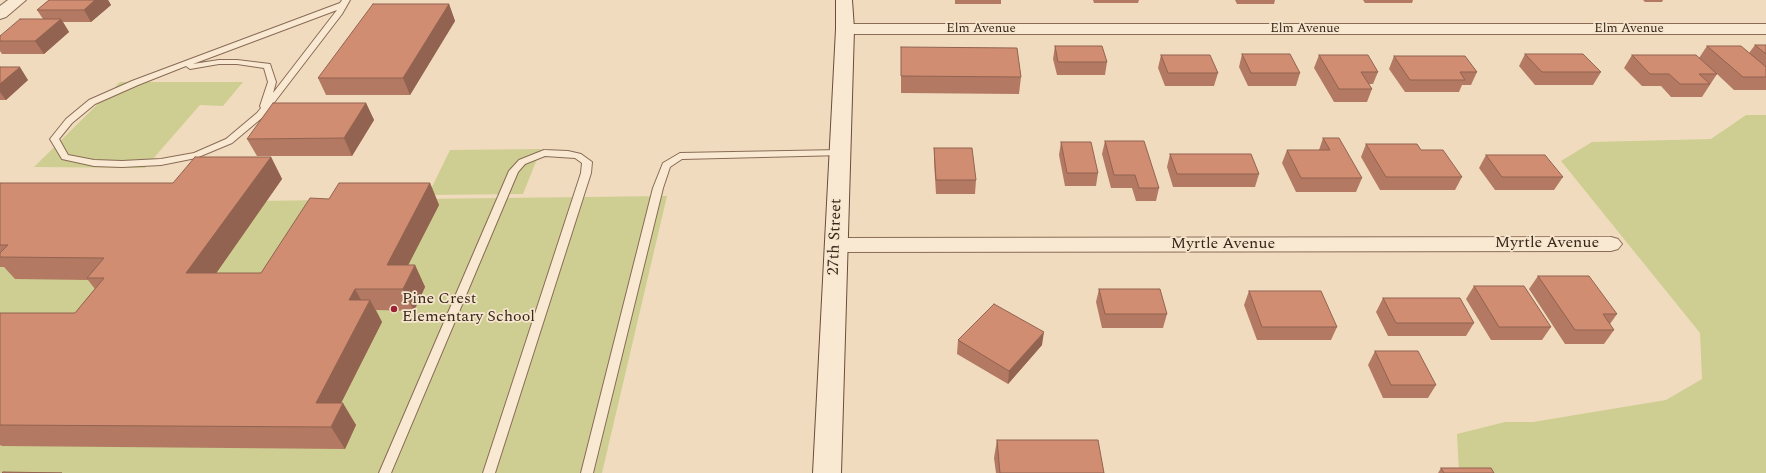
<!DOCTYPE html>
<style>
body{margin:0}
canvas{display:block;background:#f0dbbe}
</style>
<canvas width="1766" height="473"></canvas>
<script>
const ctx = document.querySelector('canvas').getContext('2d');
ctx.lineJoin = 'round';
function fillPath(path, color) { ctx.fillStyle = color; ctx.fill(path, 'evenodd'); }
const poly = rows => new Path2D(rows.map(r => 'M' + r).join(''));
function stroke(path, color, width, dash) { ctx.strokeStyle = color; ctx.lineWidth = width; ctx.lineCap = dash ? 'butt' : 'round'; ctx.setLineDash(dash || []); ctx.stroke(path); }
function label(font, color, halo, rows, align = 'center') {
  ctx.font = font + ' Spectral,serif'; ctx.lineWidth = 3.5; ctx.setLineDash([]); ctx.textBaseline = 'middle'; ctx.strokeStyle = halo; ctx.fillStyle = color; for (const [text, x, y, turn = 0] of rows) {
    ctx.save(); ctx.translate(x, y); ctx.rotate((+turn || 0) * Math.PI / 180); ctx.textAlign = isNaN(turn) ? turn : align; if (halo) ctx.strokeText(text, 0, 0); ctx.fillText(text, 0, 0); ctx.restore();
  }
}
fillPath(poly([
 [120,82,243,82,223,106,200,105,145,168,34,167],
 [1746,115,1766,115,1766,473,1459,473,1457,434,1505,422,1533,422,1666,400,1702,379,1700,333,1561,161,1592,142,1711,139],
 [541,149,523,194,428,195,450,150],
 [667,196,602,473,0,473,0,204]
]), '#cece92');
const lane = poly([
 [342,0,350,0,342,14,263,117,232,143,196,158,161,165,122,167,94,166,62,159,50,139,66,119,89,100,132,81,340,3,342,0],
 [337,10,273,93,276,82,270,64,237,60,219,60,193,64,337,10],
 [219,64,237,64,264,68,268,82,260,106,261,108,257,113,226,139,194,153,161,159,122,161,94,160,68,155,59,139,72,123,95,104,138,85,186,66,190,69,219,64],
 [544,150,568,151,581,154,592,162,591,173,495,473,483,473,581,173,582,163,575,158,545,156,525,164,518,172,391,473,379,473,509,171,519,160,544,150],
 [840,150,843,151,845,153,843,155,682,159,670,167,663,188,593,473,581,473,653,188,663,163,680,153,840,150]
]);
const street = poly([
 [8,0,26,0,6,17,0,19,0,6,8,0],
 [845,24,1766,24,1766,34,845,34,839,32,837,29,839,26,845,24],
 [1611,237,1618,239,1622,244,1618,249,1611,251,836,252,829,250,825,245,829,240,836,238,1611,237]
]);
const secondary = poly([
 [836,0,852,0,854,29,841,473,813,473,836,29,836,0]
]);
stroke(lane, '#896b56', 2);
stroke(street, '#896b56', 2);
stroke(secondary, '#6b4c39', 2);
fillPath(lane, '#fae9d2');
fillPath(street, '#fae9d2');
fillPath(secondary, '#fae9d2');
fillPath(poly([
 [49,0,108,0,111,5,91,22,63,22,69,32,44,54,2,54,0,51,0,36,43,19,37,10],
 [955,0,1001,0,1001,4,955,4],
 [1093,0,1139,0,1138,3,1094,3],
 [1235,0,1275,0,1274,4,1237,4],
 [1363,0,1413,0,1412,3,1365,3],
 [1643,0,1663,0,1662,2,1645,2],
 [449,4,455,21,410,95,326,95,318,78],
 [1755,45,1766,45,1766,90,1734,90,1717,74,1702,97,1671,97,1661,86,1642,86,1624,68,1632,55,1699,58,1707,46,1749,53],
 [1055,46,1107,62,1105,75,1057,75,1053,59],
 [901,47,1021,77,1019,94,901,93],
 [1242,54,1300,73,1296,86,1248,86,1239,67],
 [1525,54,1601,72,1593,85,1535,85,1519,66],
 [1161,55,1218,73,1214,86,1165,86,1158,68],
 [1319,55,1378,72,1373,84,1369,84,1372,89,1367,102,1334,102,1314,68],
 [1394,56,1477,72,1471,85,1462,85,1459,92,1405,92,1389,69],
 [0,67,28,80,6,100,0,100],
 [366,103,374,120,352,156,257,156,247,139],
 [1323,138,1362,178,1356,192,1296,192,1282,163,1287,150,1319,150],
 [1105,141,1159,188,1156,201,1136,201,1132,188,1111,188,1102,154],
 [1061,142,1098,173,1096,186,1065,186,1059,155],
 [1366,144,1421,150,1462,177,1455,190,1380,190,1361,157],
 [934,148,976,180,975,194,936,194,934,161],
 [1170,154,1259,174,1255,187,1173,187,1167,167],
 [1486,155,1563,177,1554,190,1495,190,1479,168],
 [271,157,282,179,216,273,261,273,329,199,430,183,439,205,408,265,415,265,425,287,414,311,376,310,382,322,341,403,356,425,345,449,2,446,0,445,0,313,75,313,95,289,88,280,15,279,4,267,0,267,0,183,173,183],
 [1538,276,1617,314,1610,324,1614,330,1604,344,1565,344,1529,289],
 [1474,286,1551,327,1542,340,1491,340,1466,299],
 [1099,289,1167,314,1163,328,1102,328,1096,302],
 [1249,291,1337,327,1331,340,1257,340,1244,305],
 [1383,298,1474,323,1466,336,1388,336,1376,312],
 [958,340,1042,345,1008,384,957,354],
 [1375,351,1436,385,1428,398,1383,398,1368,365],
 [997,440,1104,473,996,473,994,458],
 [1441,468,1494,473,1438,473]
]), '#b37962');
fillPath(poly([
 [94,0,108,0,111,5,91,22,84,10],
 [449,4,455,21,410,95,403,78],
 [61,19,69,32,44,54,35,41],
 [20,67,28,80,6,100,0,92,0,84],
 [366,103,374,120,352,156,344,138],
 [271,157,282,179,201,295,186,273],
 [430,183,439,205,397,287,387,265],
 [415,265,425,287,414,311,403,289],
 [355,289,366,309,370,300,382,322,330,425,316,403,349,300],
 [1044,332,1042,345,1008,384,1009,371],
 [343,403,356,425,345,449,331,427]
]), '#926350');
const building = poly([
 [49,0,95,0,84,10,37,10,49,0],
 [373,4,449,4,403,78,318,78,373,4],
 [20,19,61,19,35,41,0,41,0,36,20,19],
 [1755,45,1766,45,1766,54,1755,45],
 [1055,46,1102,46,1107,62,1058,62,1055,46],
 [1707,46,1741,46,1766,67,1766,77,1743,77,1707,46],
 [901,47,1017,48,1021,77,901,76,901,47],
 [1242,54,1290,54,1300,73,1251,73,1242,54],
 [1525,54,1583,54,1601,72,1542,72,1525,54],
 [1161,55,1210,55,1218,73,1168,73,1161,55],
 [1319,55,1368,55,1378,72,1361,72,1372,89,1339,89,1319,55],
 [1632,55,1696,55,1717,74,1699,74,1710,84,1680,84,1669,74,1650,74,1632,55],
 [1394,56,1465,56,1477,72,1460,72,1465,80,1410,80,1394,56],
 [0,67,20,67,0,84,0,67],
 [273,103,366,103,344,138,247,139,273,103],
 [1323,138,1339,138,1362,178,1301,178,1287,150,1330,150,1323,138],
 [1105,141,1144,141,1159,188,1139,188,1135,175,1114,175,1105,141],
 [1061,142,1091,142,1098,173,1067,173,1061,142],
 [1366,144,1417,144,1421,150,1443,150,1462,177,1386,177,1366,144],
 [934,148,972,148,976,180,936,180,934,148],
 [1170,154,1251,154,1259,174,1177,174,1170,154],
 [1486,155,1545,155,1563,177,1502,177,1486,155],
 [195,157,271,157,186,273,261,273,310,198,329,199,339,183,430,183,387,265,415,265,403,289,355,289,349,300,370,300,316,403,343,403,331,427,0,425,0,313,75,313,104,278,87,278,104,258,0,257,0,253,8,245,0,245,0,183,173,183,195,157],
 [1538,276,1589,276,1617,314,1603,314,1614,330,1575,330,1538,276],
 [1474,286,1524,286,1551,327,1499,327,1474,286],
 [1099,289,1160,289,1167,314,1105,314,1099,289],
 [1249,291,1321,291,1337,327,1262,327,1249,291],
 [1383,298,1460,298,1474,323,1396,323,1383,298],
 [994,304,1044,332,1009,371,958,340,994,304],
 [1375,351,1418,351,1436,385,1391,385,1375,351],
 [997,440,1098,440,1104,473,1000,473,997,440],
 [1441,468,1491,468,1494,473,1444,473,1441,468],
 [3,472,62,473,2,473,3,472]
]);
fillPath(building, '#d08d72');
stroke(building, '#926350', 1);
for (const [x, y, r, color] of [
 [394,309,4,"#9b2333"]
]) { const dot = new Path2D(); dot.arc(x, y, r, 0, 2 * Math.PI); ctx.fillStyle = color; ctx.fill(dot); stroke(dot, '#f7e6ce', 1.5); }
label('13px', '#38261b', '#f7e6ce', [
 ["Elm Avenue",981,29],
 ["Elm Avenue",1305,29],
 ["Elm Avenue",1629,29]
]);
label('16px', '#38261b', '#f7e6ce', [
 ["27th Street",836,237,-88],
 ["Myrtle Avenue",1547,244],
 ["Myrtle Avenue",1223,245]
]);
label('16px', '#38261b', '#f7e6ce', [
 ["Pine Crest",402,300],
 ["Elementary School",402,318]
], 'left');
</script>
